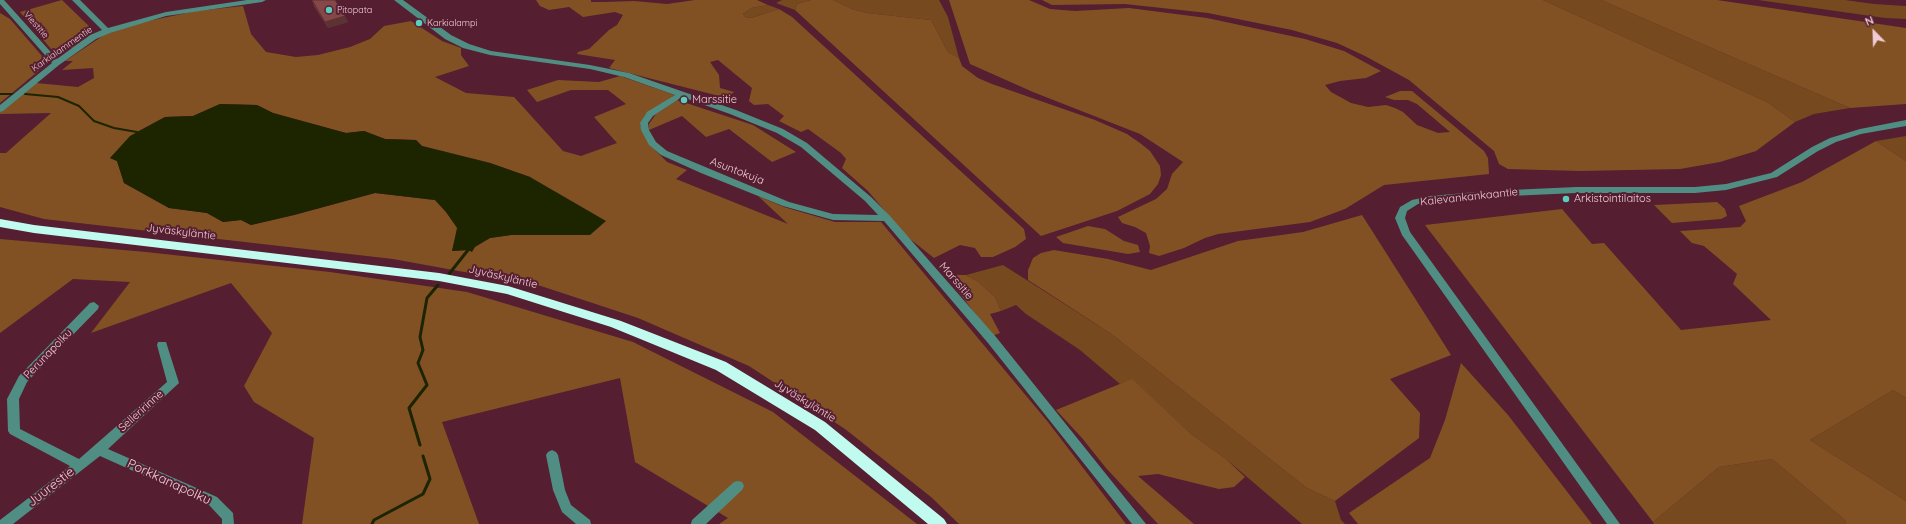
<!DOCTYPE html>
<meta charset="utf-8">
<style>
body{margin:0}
#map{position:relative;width:1906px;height:524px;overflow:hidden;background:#551e31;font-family:Quicksand,sans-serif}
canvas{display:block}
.north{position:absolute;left:1854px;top:12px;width:40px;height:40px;-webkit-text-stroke:3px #551e31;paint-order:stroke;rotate:337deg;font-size:11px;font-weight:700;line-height:16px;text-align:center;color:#f0cbd5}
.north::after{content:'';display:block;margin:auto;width:14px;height:18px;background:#f0cbd5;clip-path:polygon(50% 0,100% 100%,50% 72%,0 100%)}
</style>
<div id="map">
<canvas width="1906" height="524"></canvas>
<div class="north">N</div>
</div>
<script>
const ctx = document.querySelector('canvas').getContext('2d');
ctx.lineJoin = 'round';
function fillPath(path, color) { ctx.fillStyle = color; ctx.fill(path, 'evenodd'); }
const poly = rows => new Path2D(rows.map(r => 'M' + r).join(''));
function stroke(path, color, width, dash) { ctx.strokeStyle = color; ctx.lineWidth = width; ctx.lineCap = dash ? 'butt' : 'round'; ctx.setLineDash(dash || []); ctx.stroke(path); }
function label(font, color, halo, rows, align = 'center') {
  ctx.font = font + ' Quicksand,sans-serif'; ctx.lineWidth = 4; ctx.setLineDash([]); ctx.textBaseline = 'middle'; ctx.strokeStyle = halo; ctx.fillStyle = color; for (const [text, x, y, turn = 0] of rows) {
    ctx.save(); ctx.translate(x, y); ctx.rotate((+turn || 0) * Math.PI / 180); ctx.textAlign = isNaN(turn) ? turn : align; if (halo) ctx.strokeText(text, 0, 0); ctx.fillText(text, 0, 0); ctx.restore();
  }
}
fillPath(poly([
 [782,0,811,0,797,4,795,10,776,3],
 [833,0,939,0,948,17,959,58,948,52,931,20,867,13,852,9],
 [1543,0,1601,0,1850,108,1814,114,1795,122,1767,102],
 [1758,0,1845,0,1874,4,1906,6,1906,19,1885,18],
 [768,5,779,9,751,18,745,17,743,14,751,8],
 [1906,136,1906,161,1876,141],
 [1003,265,1110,333,1307,488,1335,501,1341,520,1345,524,1302,524,1226,459,1191,434,1132,380,1120,384,1080,350,1026,314,1016,305,1001,311,995,297,977,281,966,275],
 [1893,390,1906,398,1906,501,1810,440],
 [1772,459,1845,520,1846,524,1654,524,1653,522,1719,467]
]), '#76491e');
fillPath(poly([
 [62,0,92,29,85,38,72,48,57,50,51,49,20,12],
 [536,0,591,0,591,2,604,2,634,1,667,4,695,0,757,0,768,5,751,8,743,14,745,17,751,18,779,9,792,17,1024,229,1026,239,1015,247,993,257,981,257,975,248,960,245,934,258,905,235,868,191,842,168,846,159,841,153,808,129,801,132,779,121,784,116,768,104,754,105,749,101,752,88,718,60,710,62,719,75,720,88,734,92,727,98,609,68,615,60,577,54,578,52,589,49,609,30,617,25,623,15,615,12,583,17,569,7,549,10,540,6],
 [811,0,833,0,852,9,867,13,931,20,948,52,959,58,962,66,978,78,992,84,1095,120,1127,134,1140,143,1150,151,1160,166,1161,175,1158,184,1150,194,1117,211,1041,236,795,10,797,4],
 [949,0,1029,0,1050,9,1075,11,1129,8,1207,18,1305,39,1344,51,1381,71,1366,78,1340,81,1325,85,1331,92,1351,103,1368,107,1386,105,1395,108,1403,112,1417,125,1438,133,1450,132,1417,104,1408,100,1394,100,1385,97,1400,91,1412,91,1484,151,1488,158,1489,174,1384,185,1345,209,1310,222,1218,234,1205,238,1184,248,1159,256,1149,253,1150,246,1146,233,1135,227,1122,223,1118,217,1156,199,1167,189,1172,174,1183,162,1140,134,1033,92,970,64],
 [1042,0,1543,0,1767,102,1795,122,1756,151,1720,162,1680,169,1580,171,1508,169,1499,164,1494,151,1409,80,1365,56,1337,43,1292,30,1208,13,1125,4,1052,5],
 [1601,0,1717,0,1906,28,1906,104,1850,108],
 [243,6,251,34,266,52,296,57,318,55,350,47,370,39,384,26,411,21,442,41,461,48,461,55,469,66,435,77,466,93,514,97,563,151,581,156,617,143,594,117,626,104,608,90,571,90,537,102,527,90,558,80,599,82,620,76,675,95,645,115,640,125,650,145,667,162,687,170,676,179,788,224,758,196,784,207,835,222,881,222,1048,422,1126,524,959,524,931,497,845,429,749,366,638,318,541,286,393,259,44,219,0,207,0,153,6,153,51,113,0,114,0,112,36,83,78,87,94,78,93,68,62,70,73,61,65,61,104,35,134,24,196,11],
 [220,104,257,105,273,113,346,133,364,131,385,139,416,140,422,146,490,163,530,177,590,235,511,235,490,238,468,250,452,251,458,228,446,212,435,200,375,193,294,215,251,225,241,220,223,222,207,213,169,208,124,183,117,161,110,158,137,132,165,117,193,116],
 [0,13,10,19,48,63,0,103],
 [677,100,753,125,796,152,772,162,729,129,706,137,682,116,649,130,649,124,656,114],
 [1876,141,1906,161,1906,398,1893,390,1810,440,1906,501,1906,524,1846,524,1845,520,1772,459,1719,467,1653,522,1425,225,1562,209,1592,244,1604,243,1681,330,1771,320,1733,284,1737,274,1704,246,1692,243,1680,231,1740,227,1746,221,1739,206,1802,182],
 [1717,202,1725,209,1727,216,1721,219,1672,223,1654,205],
 [1362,215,1451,355,1390,379,1420,413,1419,438,1335,501,1307,488,1110,333,1028,280,1028,270,1033,258,1041,253,1054,250,1108,259,1151,270,1238,241,1303,232],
 [1088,226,1105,229,1124,241,1138,245,1140,252,1128,254,1063,243,1056,237],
 [0,239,146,252,330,272,467,292,633,342,773,412,917,524,719,524,728,518,635,462,620,378,442,422,479,524,302,524,314,438,254,402,244,386,272,333,231,283,91,333,130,282,73,279,0,333],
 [953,275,966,275,977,281,995,297,1001,311,990,314,1000,333,992,336,952,283],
 [1461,363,1508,415,1592,524,1358,524,1349,513,1430,458,1445,420],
 [1132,379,1191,434,1226,459,1245,477,1234,487,1219,489,1158,474,1138,476,1194,524,1158,524,1106,468,1082,438,1056,410]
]), '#825123');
fillPath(poly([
 [220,104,257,105,273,113,346,133,364,131,385,139,416,140,422,146,490,163,530,177,606,221,590,235,511,235,490,238,475,247,472,252,468,250,452,251,457,228,446,212,435,200,375,193,294,215,251,225,241,220,223,222,207,213,169,208,124,183,117,161,110,158,130,136,165,117,193,116]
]), '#1d2500');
stroke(poly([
 [0,94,13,94],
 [25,94,58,97,79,106,94,121,114,128,137,132]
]), '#1d2500', 2);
stroke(poly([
 [449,274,468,250],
 [420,445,409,408,427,385,418,363,423,350,420,337,427,298,438,285],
 [372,524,374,520,423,494,430,479,423,456]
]), '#1d2500', 3);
fillPath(poly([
 [0,0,4,0,57,59,90,35,102,30,72,0,80,0,108,28,166,12,247,0,266,0,262,2,166,16,110,33,96,39,59,65,3,111,0,112,0,105,52,63,0,4,0,0],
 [394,0,403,0,451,35,469,44,491,51,590,65,629,73,736,110,783,129,807,143,871,197,890,216,996,337,1146,524,1132,524,988,343,884,221,833,220,783,206,701,173,661,155,649,145,641,130,640,123,647,112,675,95,624,77,590,69,490,55,463,48,445,39,394,0],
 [682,97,730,114,777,133,801,147,865,201,878,215,833,214,789,202,667,151,656,142,649,130,648,123,653,116,682,97],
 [1906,120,1906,126,1861,134,1836,142,1818,151,1777,177,1726,190,1695,193,1576,193,1488,197,1430,202,1418,204,1407,211,1405,218,1410,232,1620,524,1607,524,1402,235,1395,218,1400,207,1412,200,1430,196,1488,191,1576,187,1695,187,1726,184,1771,173,1812,147,1830,138,1860,129,1906,120],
 [94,302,99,306,98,309,27,382,19,399,20,429,79,459,167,382,157,345,158,342,166,342,179,383,108,449,217,497,233,513,234,524,222,524,222,519,209,505,100,456,13,524,0,524,0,520,70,466,10,434,8,431,7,399,19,376,90,303,94,302],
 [552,450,556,452,558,455,565,490,571,505,590,520,591,524,576,524,562,512,553,490,546,455,548,452,552,450],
 [738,481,742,482,744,486,742,490,706,524,691,524,692,520,734,482,738,481]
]), '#508e83');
fillPath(poly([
 [0,219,34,225,439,273,508,286,621,321,726,362,825,422,944,519,947,524,928,524,815,430,716,370,611,327,507,294,439,281,34,233,0,227,0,219]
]), '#c1faee');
fillPath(poly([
 [312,0,348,22,328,28,314,6]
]), '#723d3d');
fillPath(poly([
 [345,16,348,22,328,28,325,22]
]), '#5d3232');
const building = poly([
 [312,0,335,0,345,16,325,22,312,0]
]);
fillPath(building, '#854747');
stroke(building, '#5d3232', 1);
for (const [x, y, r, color] of [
 [329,10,4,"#5bcebb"],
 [419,23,4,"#5bcebb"],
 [684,100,4,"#5bcebb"],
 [1566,199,4,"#5bcebb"]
]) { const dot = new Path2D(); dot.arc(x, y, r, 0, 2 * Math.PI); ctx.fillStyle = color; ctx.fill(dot); stroke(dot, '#551e31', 1.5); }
label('9px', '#f0cbd5', '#551e31', [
 ["Pitopata",337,10],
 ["Karkialampi",427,23]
], 'left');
label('9px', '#f0cbd5', '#551e31', [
 ["Viestitie",36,25,49],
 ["Karkialammentie",62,49,-35]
]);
label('11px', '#f0cbd5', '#551e31', [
 ["Marssitie",692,100],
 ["Arkistointilaitos",1574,199]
], 'left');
label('11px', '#f0cbd5', '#551e31', [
 ["Asuntokuja",737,171,21],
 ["Kalevankankaantie",1469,197,-6],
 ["Jyväskyläntie",181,232,7],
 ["Jyväskyläntie",503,277,13],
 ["Marssitie",956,281,49],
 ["Perunapolku",48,354,-46],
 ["Jyväskyläntie",805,401,32],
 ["Selleririnne",141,411,-42]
]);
label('13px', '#f0cbd5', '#551e31', [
 ["Porkkanapolku",169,482,25],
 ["Juurestie",51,487,-38]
]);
</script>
